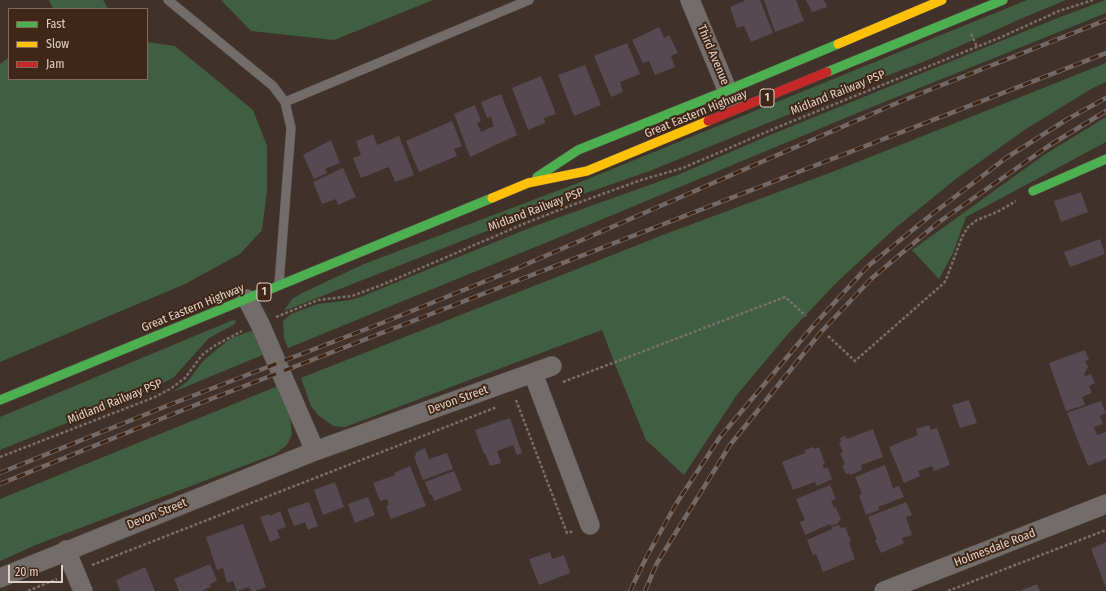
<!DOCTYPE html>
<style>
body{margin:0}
#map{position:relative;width:1106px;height:591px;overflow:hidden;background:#40322a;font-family:"Fira Sans Condensed",sans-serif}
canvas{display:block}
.legend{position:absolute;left:8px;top:8px;width:140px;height:72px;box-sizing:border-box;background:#3f2616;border:1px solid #7f6a5c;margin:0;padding:5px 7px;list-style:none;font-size:12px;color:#e0cfc5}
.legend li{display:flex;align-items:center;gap:8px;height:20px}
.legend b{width:20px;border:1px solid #7f6a5c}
.scale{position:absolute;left:8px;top:565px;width:55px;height:18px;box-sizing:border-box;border:2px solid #e0cfc5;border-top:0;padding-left:5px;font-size:12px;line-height:14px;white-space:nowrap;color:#e0cfc5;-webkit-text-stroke:3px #3f2616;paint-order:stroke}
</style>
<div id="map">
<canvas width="1106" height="591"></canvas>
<ul class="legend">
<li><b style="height:5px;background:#4caf50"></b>Fast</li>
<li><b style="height:5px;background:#ffc107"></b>Slow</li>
<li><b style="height:5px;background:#c62828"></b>Jam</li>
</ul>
<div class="scale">20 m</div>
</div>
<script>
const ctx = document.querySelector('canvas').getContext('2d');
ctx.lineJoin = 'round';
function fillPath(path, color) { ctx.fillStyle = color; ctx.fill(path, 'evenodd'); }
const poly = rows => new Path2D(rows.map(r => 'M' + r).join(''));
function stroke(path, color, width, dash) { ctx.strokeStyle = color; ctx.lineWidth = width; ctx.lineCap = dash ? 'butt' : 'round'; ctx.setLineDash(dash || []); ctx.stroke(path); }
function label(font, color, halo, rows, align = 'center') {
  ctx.font = font + ' "Fira Sans Condensed",sans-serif'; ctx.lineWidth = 4; ctx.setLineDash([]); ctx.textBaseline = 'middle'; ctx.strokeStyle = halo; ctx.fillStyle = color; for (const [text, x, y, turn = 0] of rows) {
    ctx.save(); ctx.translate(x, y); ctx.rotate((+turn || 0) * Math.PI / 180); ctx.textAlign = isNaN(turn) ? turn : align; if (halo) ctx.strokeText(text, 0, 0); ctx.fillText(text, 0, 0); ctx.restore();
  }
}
fillPath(poly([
 [49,0,103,0,108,9,53,9],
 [221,0,433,0,334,40,251,31],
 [1027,0,1066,0,1025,17,928,60,844,92,647,172,563,201,284,311,292,299,302,293,364,264,578,183],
 [1106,0,1106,13,867,109,550,241,288,348,284,338,283,321,291,314,318,304,351,300,363,296,532,227,680,174,763,138,1060,17],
 [147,42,175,46,253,110,267,146,267,191,262,230,240,254,185,284,0,362,0,64,9,57,9,79,147,79],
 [1106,63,1106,82,1091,89,1026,129,957,178,893,230,836,283,787,335,736,396,684,475,646,440,616,367,602,330,345,427,333,426,318,415,311,406,301,378,663,235,840,169],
 [1106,117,1106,142,966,217,953,253,939,279,912,250,1044,155],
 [233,320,236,321,235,324,209,338,174,377,156,387,0,450,0,417],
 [256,330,265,354,173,392,188,381,203,361,217,349,232,338,248,332],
 [278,386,290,418,292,434,287,445,275,454,38,544,0,561,0,499]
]), '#405f40');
fillPath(poly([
 [744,0,760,0,773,33,751,42,744,26,737,28,730,7,744,1],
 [764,0,796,0,804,21,775,32],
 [806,0,824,0,827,7,812,12],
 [659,27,664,38,669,35,678,53,671,56,675,67,655,75,649,61,643,63,632,40],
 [627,43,640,74,620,82,623,92,611,97,594,56],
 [585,65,601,105,574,116,558,75],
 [541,76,556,114,544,118,545,123,528,130,512,88],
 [501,94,517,135,470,157,454,114,475,105,481,121,477,123,481,132,494,126,491,117,487,118,481,102],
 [452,121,462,146,454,149,457,156,419,172,406,141],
 [373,134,377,145,399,136,414,175,395,182,389,167,361,178,353,158,361,155,356,141],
 [331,140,340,163,325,169,327,173,314,179,303,155],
 [343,168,356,197,338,205,336,199,322,204,313,182],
 [1081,192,1088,212,1061,222,1054,201],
 [1100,239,1105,254,1070,267,1064,252],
 [1085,350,1089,360,1085,361,1088,367,1084,374,1085,376,1091,374,1095,383,1089,386,1092,393,1082,397,1085,405,1066,411,1049,363],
 [969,400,977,423,960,428,952,405],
 [1101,401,1106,413,1100,416,1103,424,1094,427,1097,435,1106,432,1106,459,1088,466,1067,413],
 [510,418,522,453,517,455,513,445,497,451,501,463,490,466,485,453,484,454,475,430],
 [929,425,931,430,937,428,950,465,934,471,932,466,918,471,920,476,904,483,889,447,918,435,916,429],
 [873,429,883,457,861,465,862,470,850,475,849,473,846,474,842,466,845,464,840,453,843,452,839,443,841,442,840,438,845,436,847,439],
 [813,447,814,449,819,447,825,464,822,465,824,468,828,468,832,479,817,486,815,482,793,490,782,462,805,453,805,450],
 [425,448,429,459,447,453,453,469,423,480,414,457,416,456,415,453],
 [885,465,893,488,899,486,904,497,878,507,879,510,866,515,859,495,862,494,855,477],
 [410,466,426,506,391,519,386,506,389,505,387,499,380,501,373,483,395,475,394,473],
 [454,471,462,490,434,501,432,495,430,495,425,482],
 [335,482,344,507,323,515,314,490],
 [830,485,836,499,831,501,834,508,836,507,841,520,838,521,839,523,831,526,830,524,805,535,800,522,805,520,796,499],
 [368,497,375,515,355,523,348,504],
 [309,502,318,526,308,530,305,522,294,526,287,509],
 [906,502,912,515,906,517,912,535,902,538,904,543,881,553,875,540,877,539,868,517],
 [280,511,286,527,277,530,280,538,270,542,260,517,270,514,270,516],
 [243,524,266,587,255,591,251,591,249,587,237,591,233,581,227,583,223,568,217,570,206,537],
 [839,525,841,528,845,527,851,541,849,543,855,559,823,572,816,554,813,555,807,540,832,529,832,527],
 [1106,542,1106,588,1091,549],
 [550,552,552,559,564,555,570,573,539,585,529,559],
 [210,564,217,581,210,584,211,587,201,591,179,591,174,579],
 [145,567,155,591,120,591,116,580],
 [1037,584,1040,591,1020,591]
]), '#554a52');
const lane = poly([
 [168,0,273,86,285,102,291,128,279,284],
 [285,102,529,0]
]);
const street = poly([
 [690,0,733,104],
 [247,299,260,324,315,451],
 [533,373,590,525],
 [66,550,83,591],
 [0,578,315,451,552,366],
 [884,591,1106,504]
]);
const fast = poly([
 [827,72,1003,0],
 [537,177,578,150,728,90,838,44],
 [1033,191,1106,159],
 [0,400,492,198]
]);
const slow = poly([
 [838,44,942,0],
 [492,198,528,183,587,171,708,121]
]);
const jam = poly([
 [708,121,827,72]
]);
stroke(lane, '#5b4f48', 10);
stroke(street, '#5b4f48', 20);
stroke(fast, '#5b4f48', 10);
stroke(slow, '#5b4f48', 10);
stroke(jam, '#5b4f48', 10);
stroke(poly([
 [971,34,977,47],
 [276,317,318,300,352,296,384,284,521,225,564,208,641,180,683,168,778,127,999,38,1059,11,1093,0],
 [828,336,855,361,944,283,947,277,962,237,968,227,977,220,997,212,1016,201],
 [563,382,785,297,806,316],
 [516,400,567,533,574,531],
 [0,457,155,397,170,389,185,378,202,355,214,346,242,331],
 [92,565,497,407],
 [28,591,57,579],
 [948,591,1106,530]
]), '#776f6b', 2.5, [3, 2]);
stroke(lane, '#726c6a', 9);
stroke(street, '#726c6a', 19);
stroke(fast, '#4caf50', 9);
stroke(slow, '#ffc107', 9);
stroke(jam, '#c62828', 9);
const rail = poly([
 [0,473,169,405,382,323,513,270,904,100,1106,20],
 [0,484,198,404,1106,53],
 [630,591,647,556,676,504,720,437,814,325,867,267,931,215,1006,158,1066,120,1106,98],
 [645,591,657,563,730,445,821,332,872,278,939,222,1050,145,1106,111]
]);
stroke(rail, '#736966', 4.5);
stroke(rail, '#3f2616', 3, [9]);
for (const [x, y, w] of [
 [767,98,14],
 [264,292,14]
]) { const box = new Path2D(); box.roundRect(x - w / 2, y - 9, w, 18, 3); ctx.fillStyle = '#3f2616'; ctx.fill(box); stroke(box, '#e0cfc5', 1); }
label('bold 11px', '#e0cfc5', null, [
 ["1",767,98],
 ["1",264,292]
]);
label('12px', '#e0cfc5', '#3f2616', [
 ["Third Avenue",713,55,67],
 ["Midland Railway PSP",838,93,-22],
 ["Great Eastern Highway",696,114,-22],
 ["Midland Railway PSP",536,210,-21],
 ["Great Eastern Highway",193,308,-22],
 ["Devon Street",458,400,-20],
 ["Midland Railway PSP",115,402,-22],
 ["Devon Street",157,514,-22],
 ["Holmesdale Road",995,548,-21]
]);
</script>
